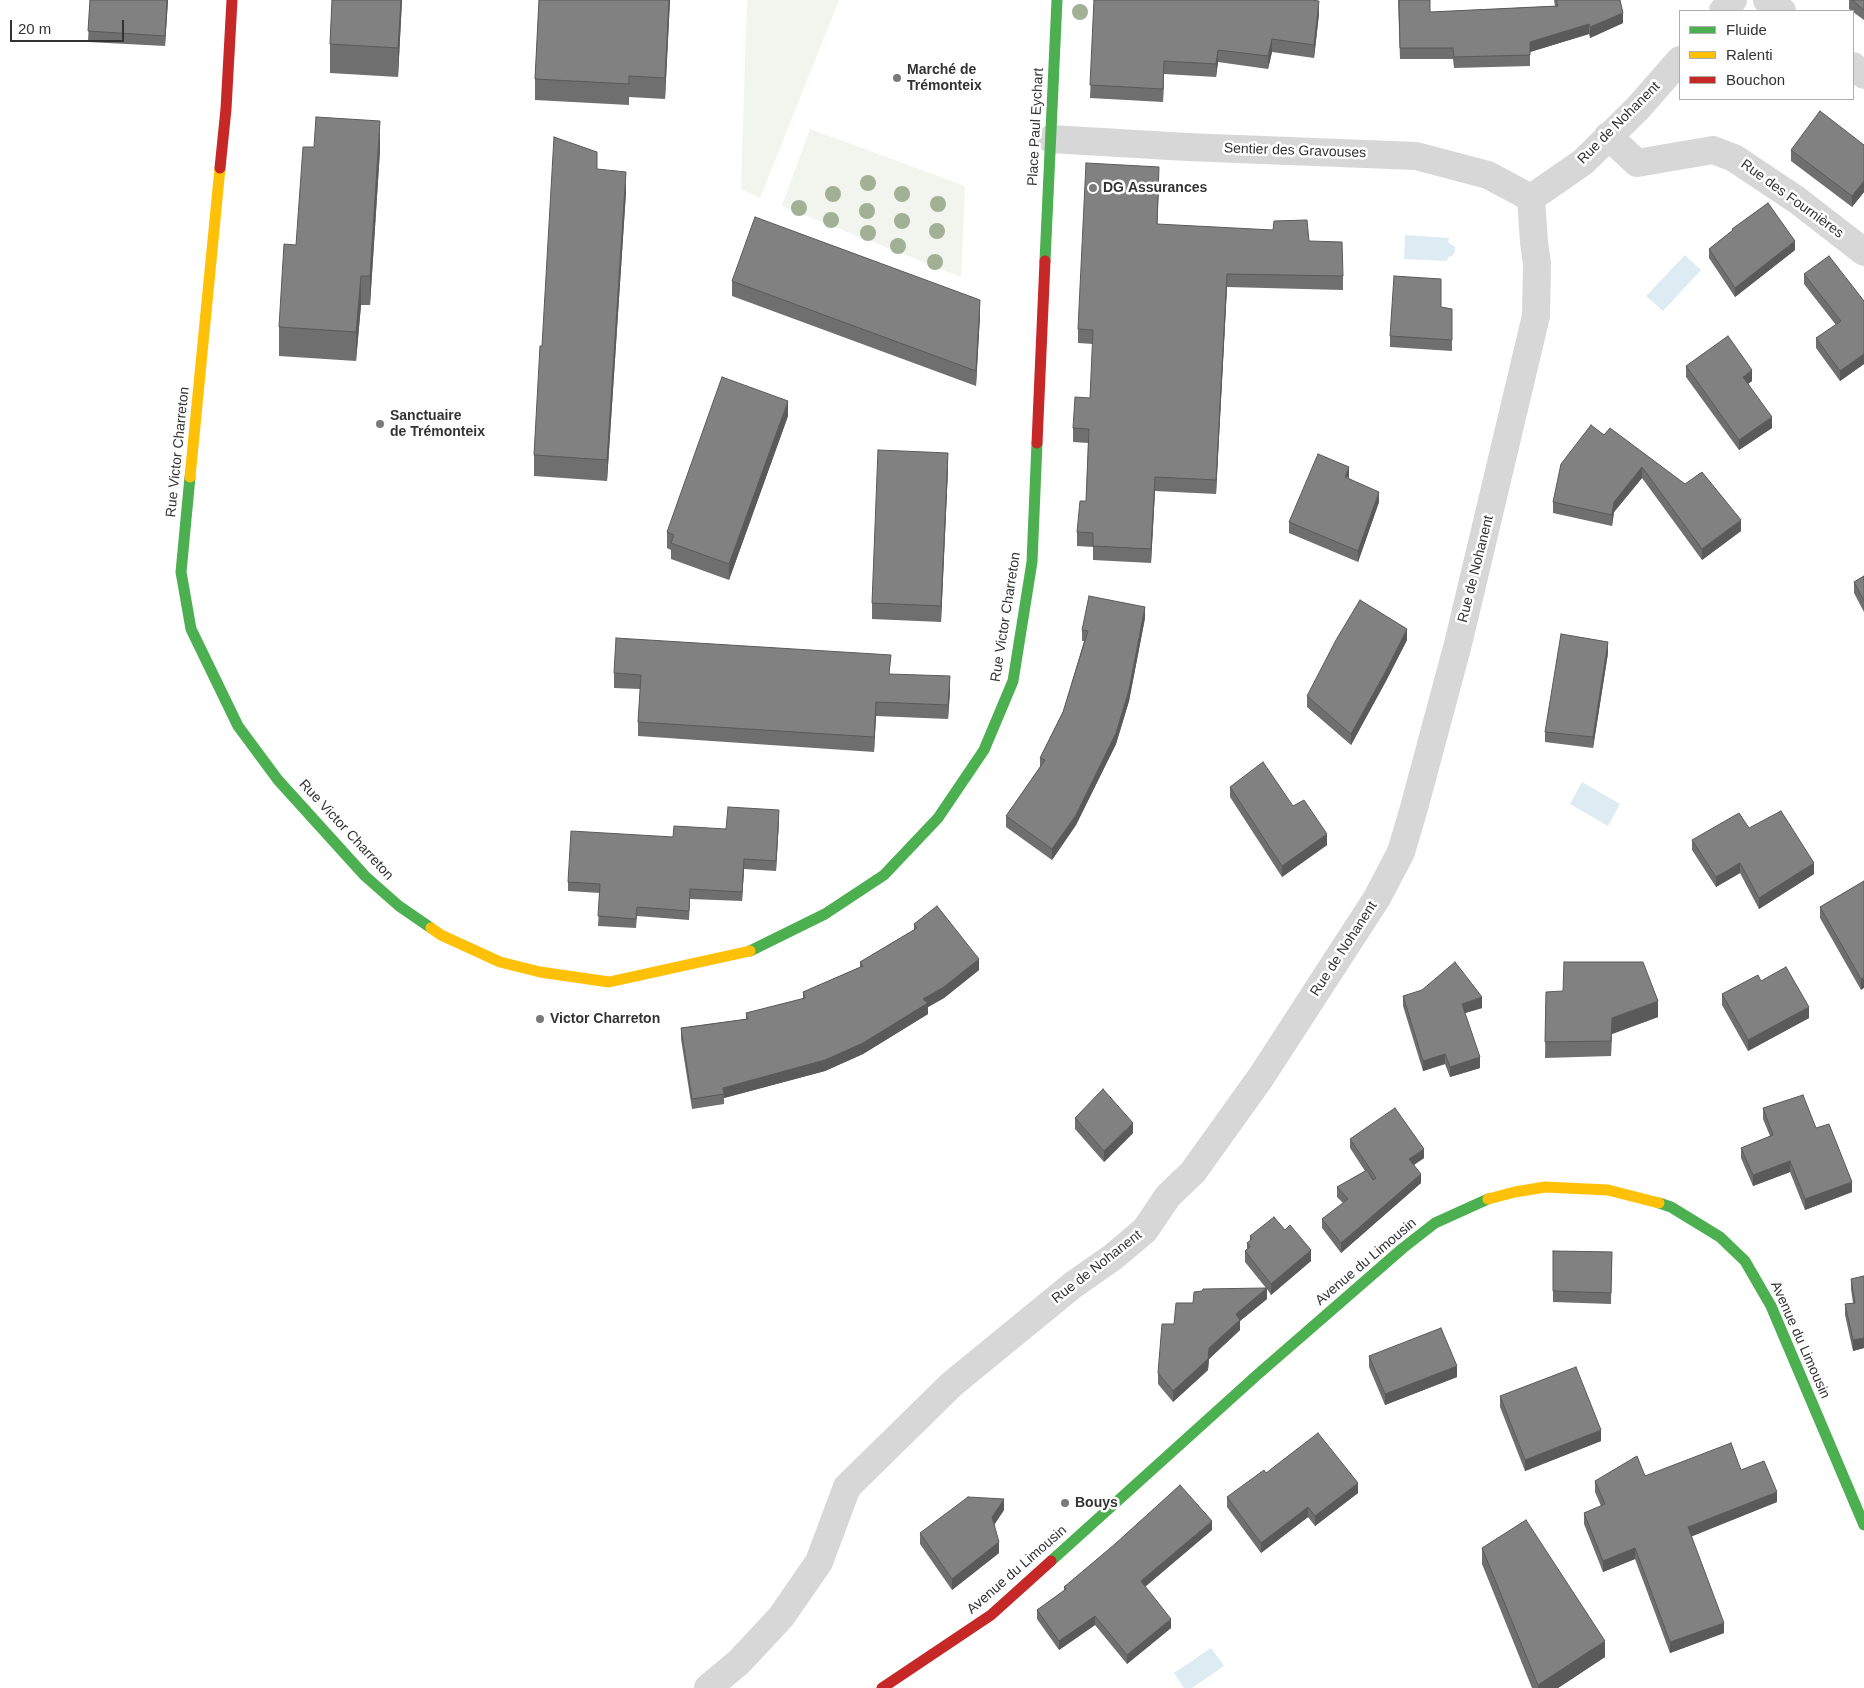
<!DOCTYPE html>
<meta charset="utf-8">
<style>
body{margin:0}
#map{position:relative;width:1864px;height:1688px;overflow:hidden;background:#fff;font-family:Helvetica,sans-serif}
canvas{display:block}
.legend{position:absolute;left:1679px;top:10px;width:175px;height:90px;box-sizing:border-box;background:#fff;border:1px solid #adadad;margin:0;padding:6px 9px;list-style:none;font-size:15px;color:#333}
.legend li{display:flex;align-items:center;gap:10px;height:25px}
.legend b{width:25px;border:1px solid #adadad}
.scale{position:absolute;left:10px;top:20px;width:114px;height:22px;box-sizing:border-box;border:2px solid #333;border-top:0;padding-left:6px;font-size:15px;line-height:18px;white-space:nowrap;color:#333;-webkit-text-stroke:4px #fff;paint-order:stroke}
</style>
<div id="map">
<canvas width="1864" height="1688"></canvas>
<ul class="legend">
<li><b style="height:6px;background:#4caf50"></b>Fluide</li>
<li><b style="height:6px;background:#ffc107"></b>Ralenti</li>
<li><b style="height:6px;background:#c62828"></b>Bouchon</li>
</ul>
<div class="scale">20 m</div>
</div>
<script>
const ctx = document.querySelector('canvas').getContext('2d');
ctx.lineJoin = 'round';
function fillPath(path, color) { ctx.fillStyle = color; ctx.fill(path, 'evenodd'); }
const poly = rows => new Path2D(rows.map(r => 'M' + r).join(''));
function stroke(path, color, width, dash) { ctx.strokeStyle = color; ctx.lineWidth = width; ctx.lineCap = dash ? 'butt' : 'round'; ctx.setLineDash(dash || []); ctx.stroke(path); }
function label(font, color, halo, rows, align = 'center') {
  ctx.font = font + ' Helvetica,sans-serif'; ctx.lineWidth = 5; ctx.setLineDash([]); ctx.textBaseline = 'middle'; ctx.strokeStyle = halo; ctx.fillStyle = color; for (const [text, x, y, turn = 0] of rows) {
    ctx.save(); ctx.translate(x, y); ctx.rotate((+turn || 0) * Math.PI / 180); ctx.textAlign = isNaN(turn) ? turn : align; if (halo) ctx.strokeText(text, 0, 0); ctx.fillText(text, 0, 0); ctx.restore();
  }
}
fillPath(poly([
 [747,0,839,0,760,198,741,189],
 [810,129,965,186,961,277,782,206]
]), '#f1f5ed');
fillPath(poly([
 [1405,235,1449,238,1448,242,1455,247,1455,252,1452,256,1448,257,1447,261,1404,259],
 [1685,255,1701,270,1663,311,1646,296],
 [1582,782,1620,804,1608,826,1570,804],
 [1211,1648,1224,1666,1192,1688,1184,1688,1174,1673]
]), '#ddebf3');
stroke(poly([
 [1767,0,1782,11],
 [1723,11,1733,0],
 [1853,66,1864,75],
 [1608,136,1637,163,1713,150,1734,158,1797,200,1864,252],
 [1051,139,1187,147,1416,156,1488,175,1531,198],
 [1531,198,1583,162,1638,108,1680,60],
 [708,1688,739,1662,781,1617,819,1562,847,1487,952,1384,1073,1285,1113,1257,1145,1230,1168,1196,1193,1172,1261,1077,1377,898,1401,852,1414,808,1458,644,1536,316,1537,264,1534,242,1531,198]
]), '#d7d7d7', 28);
stroke(poly([
 [1045,261,1057,0],
 [190,477,181,572,191,629,238,726,278,780,365,876,399,906,431,928],
 [750,951,825,914,884,875,938,818,984,750,1013,681,1032,562,1037,443],
 [1659,1203,1671,1207,1720,1237,1745,1261,1771,1306,1864,1525],
 [1051,1561,1257,1375,1403,1248,1435,1223,1488,1199]
]), '#4caf50', 11);
stroke(poly([
 [190,477,220,168],
 [431,928,441,935,500,962,540,972,609,982,750,951],
 [1488,1199,1515,1192,1545,1187,1608,1190,1659,1203]
]), '#ffc107', 11);
stroke(poly([
 [220,168,226,109,232,0],
 [1037,443,1045,261],
 [882,1688,991,1615,1051,1561]
]), '#c62828', 11);
ctx.fillStyle = '#a2b095';
for (const [x, y] of [
 [1080,12],
 [868,183],
 [833,194],
 [902,194],
 [938,204],
 [799,208],
 [867,211],
 [831,220],
 [902,221],
 [937,231],
 [868,233],
 [898,246],
 [935,262]
]) { ctx.beginPath(); ctx.arc(x, y, 8, 0, 2 * Math.PI); ctx.fill(); }
fillPath(poly([
 [90,0,168,0,165,46,88,42],
 [332,0,402,0,398,77,330,73,330,44],
 [539,0,670,0,665,99,629,97,629,105,535,100,535,79],
 [1094,0,1319,14,1314,58,1272,52,1268,69,1218,62,1216,77,1164,74,1163,102,1090,98],
 [1398,0,1430,12,1555,6,1554,0,1620,0,1623,23,1590,38,1589,34,1530,52,1530,66,1454,68,1453,59,1400,59],
 [1849,0,1864,0,1864,20,1849,9],
 [1864,145,1864,192,1852,207,1791,161,1791,150],
 [380,150,370,305,361,305,356,361,279,356,279,327,296,245],
 [597,169,626,192,607,481,534,476,534,455,542,346],
 [1159,180,1157,224,1309,241,1343,276,1343,290,1227,287,1216,494,1155,491,1151,563,1093,560,1093,547,1077,546,1077,532,1086,501,1088,443,1073,442,1073,428,1090,398,1093,344,1078,343,1078,329],
 [1732,229,1795,250,1735,297,1709,258,1709,249,1732,231],
 [1804,274,1864,301,1864,364,1840,381,1816,348,1816,338,1836,325,1804,284],
 [732,281,980,315,976,386,732,296],
 [1441,307,1452,309,1452,351,1390,347,1390,336],
 [1686,366,1752,381,1748,384,1772,428,1739,450,1686,377],
 [788,416,729,580,671,559,671,550,667,548,667,532],
 [1604,435,1741,531,1702,560,1642,478,1614,512,1612,526,1553,513,1553,502],
 [948,469,941,622,872,619,872,603],
 [1349,478,1379,502,1358,562,1289,533,1289,522],
 [1864,576,1864,612,1854,593,1854,582],
 [1145,618,1129,701,1116,744,1076,825,1052,860,1006,827,1006,816,1040,767,1040,758,1063,712,1084,641,1082,641,1082,630],
 [1407,640,1386,681,1351,745,1307,707,1307,696],
 [1608,653,1593,748,1545,742,1545,732],
 [614,673,890,674,950,691,948,719,876,716,874,752,638,736,638,722,640,689,614,688],
 [1230,787,1293,806,1327,845,1282,877,1230,797],
 [779,820,776,871,744,869,742,901,690,899,689,920,637,916,636,928,598,926,600,893,568,891,568,882,673,837],
 [1749,828,1814,874,1759,909,1740,873,1716,887,1692,850,1692,840],
 [1864,881,1861,990,1820,918,1820,907],
 [914,924,979,970,944,998,928,1007,928,1014,863,1054,825,1071,724,1098,724,1104,692,1109,681,1039,681,1028,746,1019,746,1013,803,999,803,992,860,967,860,962,914,930],
 [1761,981,1809,1018,1748,1051,1722,1005,1722,994],
 [1546,992,1658,1017,1612,1034,1611,1056,1545,1058],
 [1403,996,1482,1008,1465,1013,1480,1068,1450,1077,1445,1064,1423,1071,1403,1006],
 [1763,1108,1816,1128,1852,1192,1805,1210,1790,1172,1753,1186,1741,1158,1741,1148,1770,1136,1763,1119],
 [1075,1118,1133,1133,1104,1162,1075,1129],
 [1350,1139,1424,1158,1414,1165,1421,1183,1341,1253,1322,1228,1322,1219,1343,1203,1337,1197,1337,1187,1365,1171,1350,1148],
 [1250,1236,1311,1261,1271,1295,1267,1289,1267,1299,1240,1321,1240,1330,1209,1359,1208,1370,1173,1402,1158,1384,1158,1373,1174,1324,1193,1303,1266,1288,1245,1262,1245,1251,1247,1249,1247,1243,1250,1241],
 [1553,1251,1612,1252,1611,1304,1553,1302],
 [1864,1276,1864,1348,1853,1351,1845,1315,1845,1304,1853,1303,1851,1289,1851,1279],
 [1369,1356,1457,1377,1385,1405,1369,1367],
 [1500,1396,1601,1441,1525,1471,1500,1407],
 [1741,1470,1777,1502,1691,1536,1724,1633,1670,1653,1635,1559,1603,1572,1584,1524,1584,1513,1601,1506,1595,1492,1595,1481,1645,1476],
 [1266,1473,1358,1493,1315,1526,1308,1517,1261,1553,1227,1507,1227,1497],
 [1004,1510,994,1525,999,1553,952,1590,920,1544,920,1533],
 [1212,1530,1145,1587,1171,1628,1127,1664,1095,1625,1059,1650,1037,1619,1037,1610,1064,1591,1064,1587],
 [1482,1548,1605,1657,1558,1688,1532,1688,1482,1564]
]), '#6f6f6f');
fillPath(poly([
 [167,0,168,0,165,46,165,36],
 [401,0,402,0,398,77,398,48],
 [669,0,670,0,665,99,665,78],
 [1319,1,1319,14,1314,58,1314,45],
 [1623,13,1623,23,1590,38,1590,27],
 [1589,24,1589,34,1530,52,1530,42],
 [1272,39,1272,52,1268,69,1268,56],
 [1218,50,1218,62,1216,77,1216,64],
 [1164,61,1164,74,1163,102,1163,89],
 [380,121,380,150,370,305,370,276],
 [1159,167,1159,180,1157,238,1157,224],
 [626,172,626,192,607,481,607,460],
 [1864,181,1864,192,1852,207,1852,196],
 [1795,241,1795,250,1735,297,1735,288],
 [1227,274,1227,287,1216,494,1216,480],
 [361,276,361,305,356,361,356,332],
 [980,300,980,315,976,386,976,371],
 [1864,354,1864,364,1840,381,1840,371],
 [1752,370,1752,381,1743,387,1743,377],
 [788,401,788,416,729,580,729,564],
 [1772,417,1772,428,1739,450,1739,440],
 [948,453,948,469,941,622,941,606],
 [1349,467,1349,478,1345,477],
 [1642,467,1642,478,1614,512,1612,526,1612,515,1614,502],
 [1155,477,1155,491,1151,563,1151,549],
 [1379,492,1379,502,1358,562,1358,551],
 [1741,520,1741,531,1702,560,1702,549],
 [1145,607,1145,618,1129,701,1116,744,1076,825,1052,860,1052,849],
 [1407,629,1407,640,1386,681,1351,745,1351,734],
 [1608,642,1608,653,1593,748,1593,737],
 [950,676,950,691,948,719,948,705],
 [876,702,876,716,874,752,874,737],
 [779,810,779,820,776,871,776,861],
 [1327,834,1327,845,1282,877,1282,866],
 [744,859,744,869,742,901,742,892],
 [1740,863,1740,873,1716,887,1716,877],
 [1814,863,1814,874,1759,909,1759,898],
 [979,959,979,970,944,998,928,1007,928,1014,863,1054,825,1071,724,1098,723,1088,923,999],
 [1864,978,1864,988,1861,990,1861,979],
 [1482,997,1482,1008,1462,1014,1462,1004],
 [1658,1001,1658,1017,1612,1034,1611,1056,1612,1018],
 [1809,1007,1809,1018,1748,1051,1748,1040],
 [1445,1054,1445,1064,1423,1071,1423,1061],
 [1480,1057,1480,1068,1450,1077,1450,1067],
 [1133,1123,1133,1133,1104,1162,1104,1151],
 [1424,1149,1424,1158,1409,1168,1409,1159],
 [1790,1161,1790,1172,1753,1186,1753,1175],
 [1421,1174,1421,1183,1341,1253,1341,1243],
 [1852,1182,1852,1192,1805,1210,1805,1199],
 [1311,1250,1311,1261,1271,1295,1271,1284],
 [1267,1288,1267,1299,1240,1321,1240,1330,1209,1359,1208,1370,1173,1402,1173,1391,1209,1348,1236,1314],
 [1864,1338,1864,1348,1853,1351,1853,1340],
 [1457,1366,1457,1377,1385,1405,1385,1394],
 [1601,1430,1601,1441,1525,1471,1525,1460],
 [1358,1483,1358,1493,1315,1526,1315,1516],
 [1777,1492,1777,1502,1688,1538,1688,1527],
 [1004,1499,1004,1510,992,1528,992,1517],
 [1308,1507,1308,1517,1261,1553,1261,1543],
 [1212,1521,1212,1530,1141,1590,1141,1581],
 [999,1542,999,1553,952,1590,952,1579],
 [1635,1548,1635,1559,1603,1572,1603,1561],
 [1095,1616,1095,1625,1059,1650,1059,1641],
 [1171,1619,1171,1628,1127,1664,1127,1655],
 [1724,1623,1724,1633,1670,1653,1670,1642],
 [1605,1641,1605,1657,1558,1688,1538,1688,1538,1685]
]), '#5a5a5a');
const building = poly([
 [90,0,167,0,165,36,88,31,90,0],
 [332,0,401,0,398,48,330,44,332,0],
 [539,0,669,0,665,78,629,76,629,84,535,79,539,0],
 [1094,0,1311,0,1319,1,1314,45,1272,39,1268,56,1218,50,1216,64,1164,61,1163,89,1090,85,1094,0],
 [1399,0,1430,0,1430,12,1558,6,1556,0,1620,0,1623,13,1590,27,1589,24,1530,42,1530,55,1454,57,1453,48,1400,48,1399,0],
 [1852,0,1864,0,1864,10,1852,0],
 [1820,111,1864,145,1864,181,1852,196,1791,150,1820,111],
 [316,117,380,121,370,276,361,276,356,332,279,327,284,244,296,245,303,147,314,147,316,117],
 [554,137,597,152,597,169,626,172,607,460,534,455,540,346,542,346,554,137],
 [1086,163,1159,167,1157,224,1273,230,1274,221,1307,220,1309,241,1342,242,1343,276,1227,274,1216,480,1155,477,1151,549,1093,546,1093,533,1077,532,1080,501,1086,501,1089,429,1073,428,1075,397,1090,398,1093,330,1078,329,1086,163],
 [1768,203,1795,241,1735,288,1709,249,1733,230,1732,229,1768,203],
 [755,217,980,300,976,371,732,281,755,217],
 [1829,256,1864,301,1864,354,1840,371,1816,338,1841,321,1804,274,1829,256],
 [1394,276,1441,279,1441,307,1452,309,1452,340,1390,336,1394,276],
 [1728,336,1752,370,1743,377,1772,417,1739,440,1686,366,1728,336],
 [722,377,788,401,729,564,671,543,674,535,667,532,722,377],
 [1591,425,1604,435,1610,428,1685,484,1702,472,1741,520,1702,549,1642,467,1614,502,1612,515,1553,502,1561,464,1591,425],
 [878,450,948,453,941,606,872,603,878,450],
 [1318,454,1349,467,1345,477,1379,492,1358,551,1289,522,1318,454],
 [1864,576,1864,601,1854,582,1864,576],
 [1089,596,1145,607,1129,690,1116,733,1076,815,1052,849,1006,816,1045,760,1040,758,1063,712,1088,631,1082,630,1089,596],
 [1360,600,1407,629,1386,671,1351,734,1307,696,1336,640,1360,600],
 [1561,634,1608,642,1593,737,1545,732,1561,634],
 [616,638,891,655,889,674,950,676,948,705,876,702,874,737,638,722,641,675,614,673,616,638],
 [1263,762,1293,806,1304,800,1327,834,1282,866,1230,787,1263,762],
 [728,807,779,810,776,861,744,859,742,892,690,889,689,911,637,907,636,919,598,916,600,884,568,882,571,831,673,837,674,826,726,829,728,807],
 [1781,811,1814,863,1759,898,1740,863,1716,877,1692,840,1739,813,1749,828,1781,811],
 [1864,881,1864,978,1861,979,1820,907,1864,881],
 [937,906,979,959,944,987,923,999,928,1003,863,1043,825,1060,723,1088,724,1094,692,1099,681,1028,748,1019,746,1013,805,998,803,992,863,966,860,962,917,928,914,924,937,906],
 [1455,962,1482,997,1462,1004,1480,1057,1450,1067,1445,1054,1423,1061,1403,996,1422,990,1455,962],
 [1564,962,1643,962,1658,1001,1612,1018,1611,1041,1545,1042,1546,992,1563,991,1564,962],
 [1786,967,1809,1007,1748,1040,1722,994,1758,975,1761,981,1786,967],
 [1103,1089,1133,1123,1104,1151,1075,1118,1103,1089],
 [1803,1095,1816,1128,1829,1124,1852,1182,1805,1199,1790,1161,1753,1175,1741,1148,1773,1135,1763,1108,1803,1095],
 [1395,1108,1424,1149,1409,1159,1421,1174,1341,1243,1322,1219,1348,1199,1337,1187,1367,1170,1373,1180,1376,1178,1350,1139,1395,1108],
 [1274,1217,1285,1230,1290,1225,1311,1250,1271,1284,1245,1251,1250,1247,1247,1243,1252,1239,1250,1236,1274,1217],
 [1553,1251,1612,1252,1611,1293,1553,1291,1553,1251],
 [1864,1276,1864,1338,1853,1340,1845,1304,1855,1303,1851,1279,1864,1276],
 [1267,1288,1236,1314,1240,1320,1209,1348,1208,1359,1173,1391,1158,1373,1162,1324,1174,1324,1176,1303,1193,1303,1194,1292,1202,1291,1203,1289,1267,1288],
 [1441,1328,1457,1366,1385,1394,1369,1356,1441,1328],
 [1576,1367,1601,1430,1525,1460,1500,1396,1576,1367],
 [1318,1433,1358,1483,1315,1516,1308,1507,1261,1543,1227,1497,1264,1470,1266,1473,1318,1433],
 [1731,1443,1741,1470,1764,1461,1777,1492,1688,1527,1724,1623,1670,1642,1635,1548,1603,1561,1584,1513,1605,1504,1595,1481,1637,1456,1645,1476,1731,1443],
 [1180,1485,1212,1521,1141,1581,1171,1619,1127,1655,1095,1616,1059,1641,1037,1610,1066,1589,1064,1587,1115,1544,1180,1485],
 [968,1497,1004,1499,992,1517,999,1542,952,1579,920,1533,968,1497],
 [1526,1520,1605,1641,1538,1685,1482,1548,1526,1520]
]);
fillPath(building, '#818181');
stroke(building, '#5a5a5a', 1);
for (const [x, y, r, color] of [
 [897,78,5,"#7a7a7a"],
 [1093,188,5,"#7a7a7a"],
 [380,424,5,"#7a7a7a"],
 [540,1019,5,"#7a7a7a"],
 [1065,1503,5,"#7a7a7a"]
]) { const dot = new Path2D(); dot.arc(x, y, r, 0, 2 * Math.PI); ctx.fillStyle = color; ctx.fill(dot); stroke(dot, '#fff', 2); }
label('bold 14px', '#333', '#fff', [
 ["Marché de",907,70],
 ["Trémonteix",907,86],
 ["DG Assurances",1103,188],
 ["Sanctuaire",390,416],
 ["de Trémonteix",390,432],
 ["Victor Charreton",550,1019],
 ["Bouys",1075,1503]
], 'left');
label('14px', '#333', '#fff', [
 ["Rue de Nohanent",1619,123,-45],
 ["Place Paul Eychart",1036,127,-87],
 ["Sentier des Gravouses",1295,151,2],
 ["Rue des Fournières",1792,199,36],
 ["Rue Victor Charreton",178,452,-84],
 ["Rue de Nohanent",1476,569,-76],
 ["Rue Victor Charreton",1006,617,-81],
 ["Rue Victor Charreton",346,830,47],
 ["Rue de Nohanent",1344,949,-57],
 ["Avenue du Limousin",1366,1262,-40],
 ["Rue de Nohanent",1097,1267,-38],
 ["Avenue du Limousin",1800,1340,66],
 ["Avenue du Limousin",1017,1570,-41]
]);
</script>
